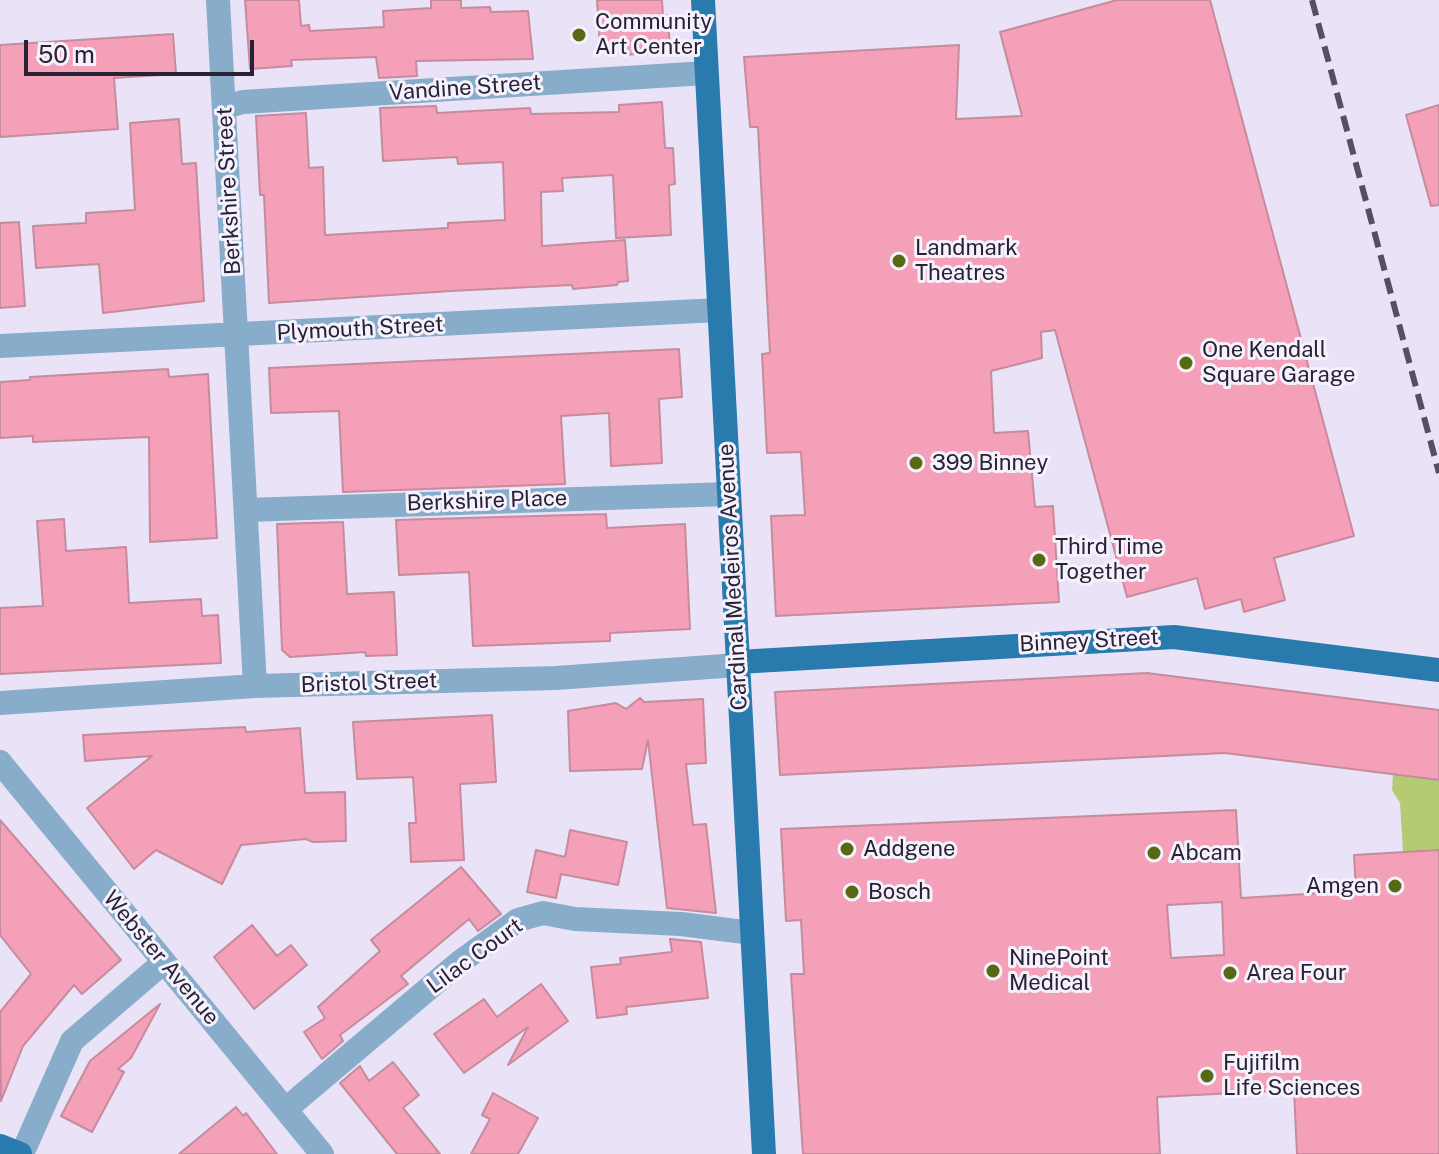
<!DOCTYPE html>
<style>
body{margin:0}
#map{position:relative;width:1439px;height:1154px;overflow:hidden;background:#eae3f8;font-family:"Public Sans",sans-serif}
canvas{display:block}
.scale{position:absolute;left:24px;top:40px;width:230px;height:36px;box-sizing:border-box;border:4px solid #292235;border-top:0;padding-left:10px;font-size:24px;line-height:28px;white-space:nowrap;color:#292235;-webkit-text-stroke:6px #f5f2fd;paint-order:stroke}
</style>
<div id="map">
<canvas width="1439" height="1154"></canvas>
<div class="scale">50 m</div>
</div>
<script>
const ctx = document.querySelector('canvas').getContext('2d');
ctx.lineJoin = 'round';
function fillPath(path, color) { ctx.fillStyle = color; ctx.fill(path, 'evenodd'); }
const poly = rows => new Path2D(rows.map(r => 'M' + r).join(''));
function stroke(path, color, width, dash) { ctx.strokeStyle = color; ctx.lineWidth = width; ctx.lineCap = dash ? 'butt' : 'round'; ctx.setLineDash(dash || []); ctx.stroke(path); }
function label(font, color, halo, rows, align = 'center') {
  ctx.font = font + ' "Public Sans",sans-serif'; ctx.lineWidth = 6; ctx.setLineDash([]); ctx.textBaseline = 'middle'; ctx.strokeStyle = halo; ctx.fillStyle = color; for (const [text, x, y, turn = 0] of rows) {
    ctx.save(); ctx.translate(x, y); ctx.rotate((+turn || 0) * Math.PI / 180); ctx.textAlign = isNaN(turn) ? turn : align; if (halo) ctx.strokeText(text, 0, 0); ctx.fillText(text, 0, 0); ctx.restore();
  }
}
fillPath(poly([
 [1393,774,1439,780,1439,850,1403,852,1400,803,1392,790]
]), '#b5cb73');
const building = poly([
 [245,0,299,0,301,26,309,25,310,31,384,27,383,11,431,8,431,0,461,0,461,8,490,7,491,12,528,11,533,59,416,61,417,76,379,78,376,57,291,60,292,66,250,69,245,0],
 [597,0,662,0,663,16,668,15,670,52,622,55,622,45,600,46,597,0],
 [1117,0,1210,0,1354,536,1274,558,1285,600,1244,612,1241,599,1205,609,1197,578,1127,597,1055,330,1041,332,1042,358,991,371,994,433,1028,431,1035,507,1053,506,1059,602,776,616,771,516,805,515,801,452,767,453,762,354,770,353,758,127,750,127,744,57,959,45,956,119,1022,116,1000,32,1117,0],
 [173,34,176,74,114,78,118,129,0,137,0,45,173,34],
 [662,102,665,148,673,148,675,184,669,185,671,235,616,238,613,175,562,178,563,191,541,192,542,246,625,240,628,281,618,282,617,285,573,289,572,285,451,291,269,303,264,195,260,195,256,116,306,113,309,168,323,167,325,235,448,228,448,223,505,220,503,162,458,164,457,157,383,161,380,108,436,106,437,113,530,108,531,114,619,112,619,105,662,102],
 [1439,105,1439,205,1431,206,1406,115,1439,105],
 [179,119,182,164,196,163,204,301,103,313,99,264,36,268,33,226,86,223,86,213,135,210,130,123,179,119],
 [19,222,25,306,0,308,0,223,19,222],
 [679,349,682,397,659,399,662,463,611,466,609,413,561,416,565,484,343,492,339,411,271,413,269,368,679,349],
 [168,369,169,377,208,374,217,538,150,542,149,437,33,442,33,436,0,438,0,382,30,380,30,377,168,369],
 [606,514,607,528,685,524,690,629,610,633,610,641,473,646,469,572,399,575,396,520,606,514],
 [64,519,66,551,126,547,129,603,201,599,202,616,218,615,221,663,0,674,0,608,43,606,37,521,64,519],
 [343,522,347,594,394,592,397,655,366,656,365,652,290,657,282,650,277,524,343,522],
 [1147,673,1439,710,1439,780,1225,753,780,775,775,692,1147,673],
 [640,698,644,702,703,699,706,763,686,764,693,825,706,824,716,913,667,908,648,740,642,769,570,771,568,711,616,703,626,709,640,698],
 [492,715,496,782,460,784,464,860,411,862,409,823,416,823,413,777,357,779,353,722,492,715],
 [245,727,246,732,300,728,305,793,345,792,346,841,313,842,306,839,241,845,222,884,156,850,134,869,87,808,152,756,85,761,83,735,245,727],
 [1236,810,1241,898,1356,891,1354,855,1439,850,1439,1154,1297,1154,1294,1090,1157,1097,1160,1154,803,1154,791,974,804,974,801,920,786,921,781,829,1236,810],
 [1222,902,1224,955,1171,958,1167,905,1222,902],
 [0,820,121,960,82,994,74,985,23,1046,1,1101,0,1012,31,974,0,935,0,820],
 [570,830,627,842,618,885,561,874,556,898,527,892,536,850,565,857,570,830],
 [461,867,501,914,478,931,469,919,401,976,408,984,340,1035,343,1041,322,1059,304,1032,325,1018,318,1007,380,951,371,940,461,867],
 [252,925,277,956,291,945,307,965,254,1009,214,957,252,925],
 [670,939,701,942,708,998,626,1007,627,1014,597,1018,591,967,621,964,620,958,672,952,670,939],
 [541,984,568,1021,508,1065,528,1027,464,1073,434,1034,484,999,497,1017,541,984],
 [160,1004,131,1058,118,1069,124,1072,92,1132,61,1116,90,1061,160,1004],
 [393,1062,419,1095,403,1108,440,1154,397,1154,340,1083,360,1066,369,1081,393,1062],
 [493,1093,538,1118,518,1154,471,1154,490,1119,482,1115,493,1093],
 [236,1107,243,1116,246,1113,277,1154,179,1154,236,1107]
]);
fillPath(building, '#f4a0b8');
stroke(building, '#c68b9c', 2);
stroke(poly([
 [218,0,255,686],
 [225,107,243,102,706,73],
 [0,346,719,310],
 [246,510,729,494],
 [0,703,255,686,556,678,738,665],
 [0,762,322,1154],
 [286,1109,460,962,518,920,543,913,575,919,681,924,752,933],
 [22,1154,72,1041,164,962]
]), '#87adca', 24);
stroke(poly([
 [703,0,764,1154],
 [738,662,1174,637,1439,670],
 [0,1146,20,1154]
]), '#297bae', 24);
stroke(poly([
 [1312,0,1439,473]
]), '#564f62', 6, [16, 8]);
for (const [x, y, r, color] of [
 [579,35,8,"#586914"],
 [899,261,8,"#586914"],
 [1186,363,8,"#586914"],
 [916,463,8,"#586914"],
 [1039,560,8,"#586914"],
 [847,849,8,"#586914"],
 [1154,853,8,"#586914"],
 [1395,886,8,"#586914"],
 [852,892,8,"#586914"],
 [993,971,8,"#586914"],
 [1230,973,8,"#586914"],
 [1207,1076,8,"#586914"]
]) { const dot = new Path2D(); dot.arc(x, y, r, 0, 2 * Math.PI); ctx.fillStyle = color; ctx.fill(dot); stroke(dot, '#f5f2fd', 3); }
label('22px', '#292235', '#f5f2fd', [
 ["Community",595,22],
 ["Art Center",595,47],
 ["Landmark",915,248],
 ["Theatres",915,273],
 ["One Kendall",1202,350],
 ["Square Garage",1202,375],
 ["399 Binney",932,463],
 ["Third Time",1055,547],
 ["Together",1055,572],
 ["Addgene",863,849],
 ["Abcam",1170,853],
 ["Amgen",1379,886,"right"],
 ["Bosch",868,892],
 ["NinePoint",1009,958],
 ["Medical",1009,983],
 ["Area Four",1246,973],
 ["Fujifilm",1223,1063],
 ["Life Sciences",1223,1088]
], 'left');
label('22px', '#292235', '#f5f2fd', [
 ["Vandine Street",465,88,-4],
 ["Berkshire Street",229,191,-93],
 ["Plymouth Street",360,329,-3],
 ["Berkshire Place",487,501,-2],
 ["Cardinal Medeiros Avenue",733,577,-93],
 ["Binney Street",1089,641,-3],
 ["Bristol Street",369,683,-2],
 ["Lilac Court",475,956,-36],
 ["Webster Avenue",161,958,50]
]);
</script>
